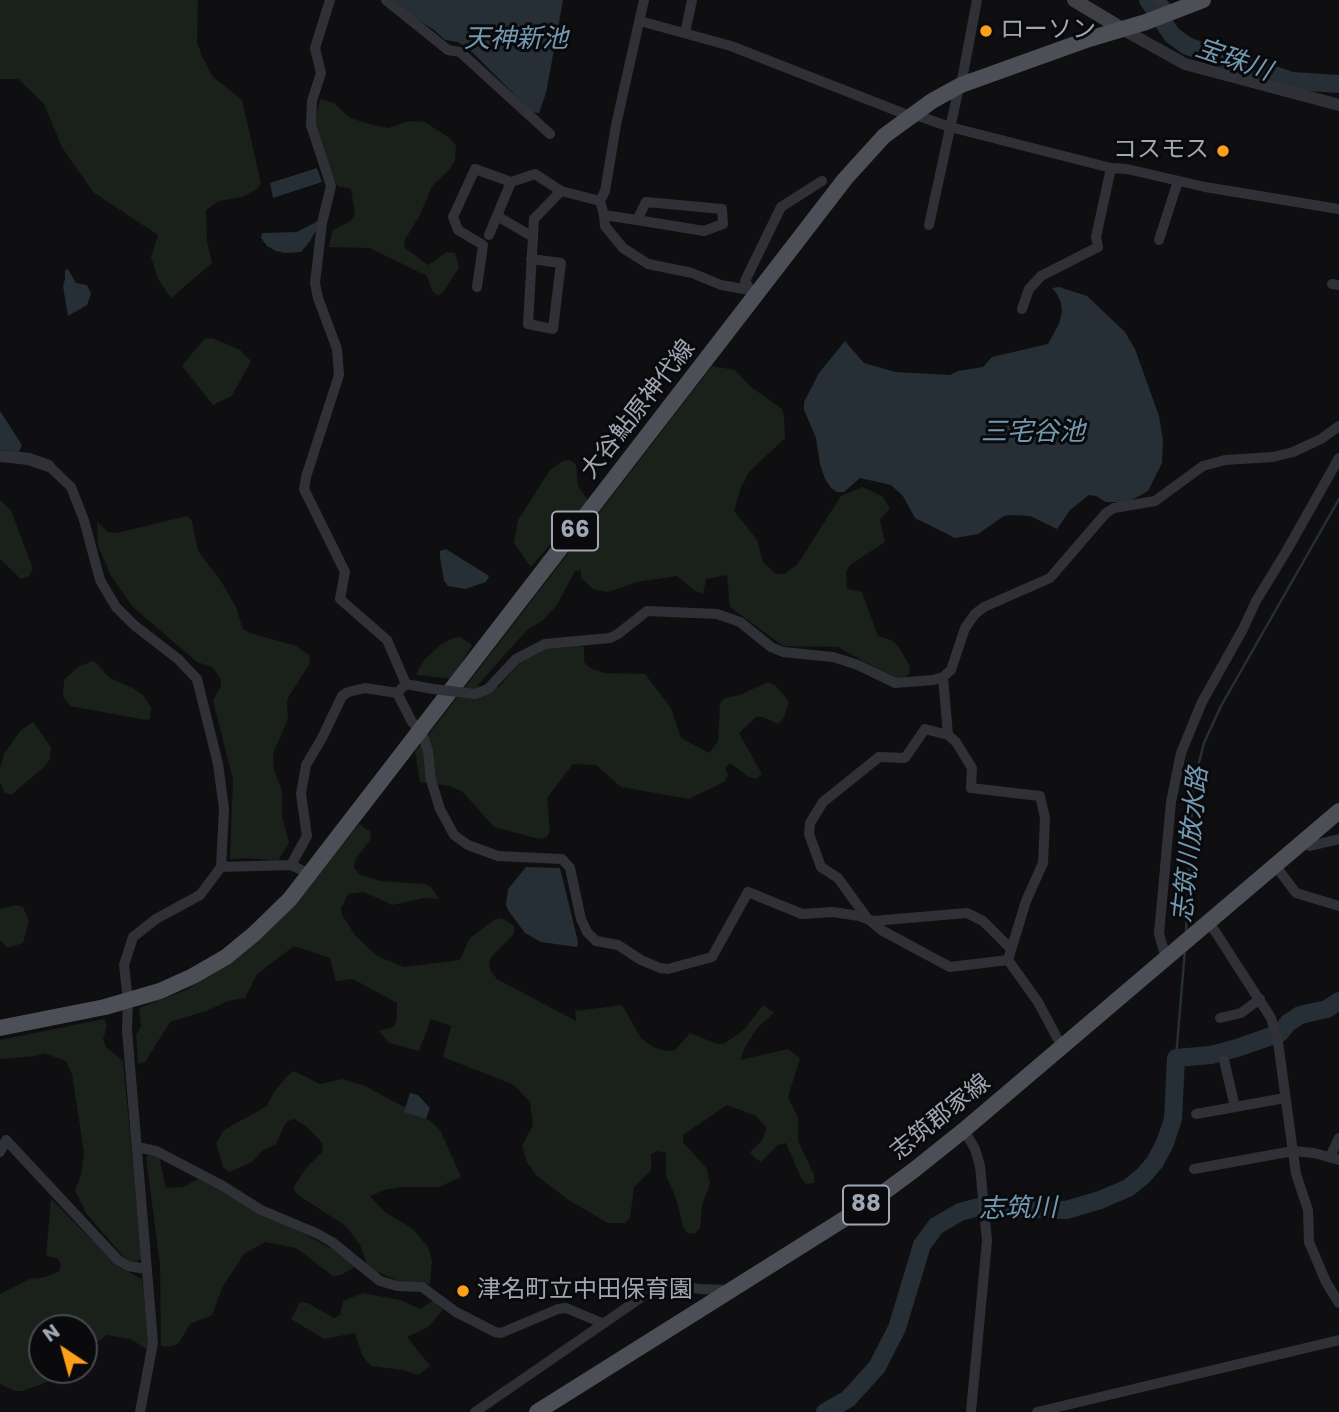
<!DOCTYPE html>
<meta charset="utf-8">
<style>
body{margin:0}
#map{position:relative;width:1339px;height:1412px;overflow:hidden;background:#0f0f11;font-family:Poppins,sans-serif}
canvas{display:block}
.north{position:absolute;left:28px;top:1314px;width:70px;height:70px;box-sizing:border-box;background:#0a0a0c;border:2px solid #46494f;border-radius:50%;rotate:324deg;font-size:19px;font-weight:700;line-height:28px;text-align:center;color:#9fa7b3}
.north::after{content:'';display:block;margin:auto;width:24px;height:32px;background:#ff9f19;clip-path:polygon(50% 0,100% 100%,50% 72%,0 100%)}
</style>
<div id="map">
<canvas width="1339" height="1412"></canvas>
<div class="north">N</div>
</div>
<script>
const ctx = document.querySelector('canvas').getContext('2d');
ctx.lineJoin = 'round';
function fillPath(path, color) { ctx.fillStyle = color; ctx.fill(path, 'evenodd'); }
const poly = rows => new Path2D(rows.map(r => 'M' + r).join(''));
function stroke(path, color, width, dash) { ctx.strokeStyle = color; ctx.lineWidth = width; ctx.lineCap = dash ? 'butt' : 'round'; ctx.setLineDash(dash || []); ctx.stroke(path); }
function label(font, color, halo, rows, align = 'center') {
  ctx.font = font + ' Poppins,"Noto Sans JP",sans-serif'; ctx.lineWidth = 6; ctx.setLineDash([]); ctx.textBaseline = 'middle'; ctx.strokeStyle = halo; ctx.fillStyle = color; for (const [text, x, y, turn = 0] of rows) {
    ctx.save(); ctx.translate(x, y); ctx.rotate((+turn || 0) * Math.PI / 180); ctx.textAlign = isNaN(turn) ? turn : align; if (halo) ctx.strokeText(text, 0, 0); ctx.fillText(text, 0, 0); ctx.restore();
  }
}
fillPath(poly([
 [0,0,198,0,197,42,202,56,213,77,242,100,261,183,257,189,242,197,219,201,206,210,207,242,212,263,171,298,158,279,151,257,158,235,93,192,62,147,44,104,18,79,0,79],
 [320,99,334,103,350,118,373,125,388,128,409,121,425,122,451,139,456,145,455,160,450,169,432,186,420,215,404,241,405,248,428,265,447,252,455,253,459,267,444,291,438,296,432,291,427,276,370,248,329,247,332,231,352,220,355,215,351,189,338,186,333,180,314,127],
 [212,338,240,350,251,361,232,396,213,405,182,366,204,339],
 [712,366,735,370,751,387,782,409,784,416,785,438,749,472,741,487,734,511,757,540,763,562,776,574,784,574,797,565,841,496,862,487,882,496,890,508,880,520,885,542,850,565,846,572,847,589,862,592,878,636,893,641,898,646,910,666,909,674,903,679,895,679,838,647,783,646,730,607,727,575,706,579,703,594,695,591,677,576,637,582,608,592,593,589,581,578,581,570,575,571,557,605,542,621,528,629,477,686,499,687,520,662,539,649,577,644,584,647,584,662,590,668,604,673,645,674,671,708,681,738,709,753,718,741,720,703,725,698,740,695,768,682,775,685,789,702,784,718,778,724,763,717,756,717,739,733,762,774,756,779,749,777,730,763,725,768,728,775,724,782,689,799,621,787,596,765,573,764,547,798,550,830,547,837,539,839,494,827,463,792,449,786,420,782,415,752],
 [570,460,576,464,578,486,588,500,531,567,514,543,518,520,550,470,563,461],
 [0,500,11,510,33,569,29,576,21,579,0,559],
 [188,516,192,521,198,551,221,581,236,607,243,629,250,633,296,646,309,655,310,663,289,696,287,703,288,719,273,754,274,770,282,791,282,816,289,843,278,861,247,858,230,859,233,780,213,700,221,686,221,679,212,667,197,662,133,607,111,576,98,546,97,522,108,532,116,533],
 [460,637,472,645,452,679,416,675,423,661,440,645,453,638],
 [94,661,110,678,132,688,142,694,151,707,150,719,146,720,70,706,63,696,64,680,79,666],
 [33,722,51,747,50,759,45,766,11,795,4,792,0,782,0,768,4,754,21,730],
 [359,824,371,832,370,840,355,860,354,867,359,874,380,881,425,884,431,887,439,899,423,898,392,905,364,892,348,894,341,908,342,915,355,935,377,956,404,967,460,960,470,938,494,920,502,918,514,926,514,934,491,957,489,965,492,973,497,979,576,1021,575,1011,622,1005,641,1038,653,1047,667,1051,675,1050,690,1033,717,1044,725,1043,744,1030,763,1005,774,1013,758,1027,745,1047,740,1060,788,1049,800,1058,788,1097,798,1118,798,1141,814,1175,814,1183,806,1184,801,1178,786,1143,778,1145,761,1162,755,1158,750,1152,761,1142,767,1128,756,1116,727,1105,683,1135,683,1142,707,1169,710,1184,702,1205,700,1228,695,1234,687,1233,683,1227,676,1198,666,1176,666,1153,658,1151,651,1154,651,1170,634,1187,630,1218,625,1223,608,1223,567,1199,536,1175,527,1162,522,1146,533,1125,530,1102,514,1085,443,1057,451,1026,431,1019,419,1051,389,1043,379,1031,393,1027,397,1020,397,1003,353,979,336,981,330,958,294,946,257,974,245,998,228,1001,206,1011,170,1022,145,1062,138,1064,136,1035,141,1026,139,1008,188,989,228,963,308,887],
 [16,905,23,907,29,921,23,943,7,948,0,940,0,909],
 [104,1019,107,1025,103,1040,106,1047,123,1061,142,1259,135,1262,127,1261,86,1213,75,1190,81,1176,84,1153,72,1074,66,1061,44,1053,36,1056,0,1059,0,1040],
 [294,1071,320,1084,342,1079,363,1085,429,1120,440,1130,461,1177,439,1187,401,1187,384,1190,370,1196,385,1212,413,1229,428,1247,432,1261,430,1284,398,1281,368,1267,360,1245,346,1226,298,1195,293,1188,306,1168,322,1152,323,1144,307,1127,294,1119,286,1122,276,1144,263,1150,252,1162,229,1172,223,1167,216,1143,224,1130,267,1106,274,1092,288,1075],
 [153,1152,159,1156,166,1188,183,1187,202,1177,339,1253,355,1267,341,1275,333,1276,296,1248,265,1242,244,1254,223,1286,212,1315,190,1324,179,1343,170,1347,161,1346,160,1265,146,1157],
 [51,1199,119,1267,142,1279,150,1351,130,1339,107,1335,84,1351,84,1328,42,1328,42,1370,63,1370,53,1380,22,1391,15,1391,0,1384,0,1294,30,1279,45,1277,59,1271,61,1264,57,1258,46,1256],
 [363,1293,400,1300,420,1309,433,1301,440,1303,443,1310,428,1327,407,1337,430,1366,418,1375,403,1370,371,1366,362,1355,355,1333,324,1339,291,1319,300,1302,308,1303,334,1318,340,1315,343,1301]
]), '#19211a');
fillPath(poly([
 [394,0,563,0,546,93,539,113,532,112,471,51,458,42,445,40,434,30,412,16],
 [317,168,322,182,273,198,270,183],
 [318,221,319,225,310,241,301,252,285,253,276,251,267,246,261,238,262,233,297,232],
 [68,269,76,283,87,285,91,294,87,305,68,316,63,286,65,279,65,270],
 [1059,287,1087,296,1125,332,1135,349,1159,416,1163,440,1162,463,1148,491,1128,502,1106,502,1096,496,1089,495,1070,510,1057,529,1030,516,1010,515,1004,516,978,534,955,538,915,518,903,496,891,485,860,478,844,492,837,492,831,488,825,479,820,464,816,438,804,410,804,402,819,373,845,341,864,363,895,372,950,375,958,371,983,367,992,357,1048,344,1059,324,1062,312,1061,303,1057,294,1052,288],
 [0,411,22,445,19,452,0,450],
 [446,549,489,576,486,582,465,589,448,586,444,581,440,557,440,551],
 [526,867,560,868,578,942,577,947,541,942,525,933,508,910,506,905,508,889],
 [410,1093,418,1095,430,1108,426,1119,404,1112]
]), '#252f35');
stroke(poly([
 [1186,932,1193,786,1204,743,1221,706,1339,499],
 [1176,1058,1185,949]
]), '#252f35', 2.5);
stroke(poly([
 [1148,0,1172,35,1187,46,1292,81,1339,84],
 [825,1412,848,1399,877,1367,897,1328,922,1245,936,1226,960,1212,979,1207,1066,1210,1100,1200,1128,1188,1143,1176,1155,1162,1165,1143,1173,1119,1176,1058,1211,1055,1237,1048,1280,1033,1288,1023,1300,1015,1327,1009,1339,1001]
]), '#252f35', 18);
stroke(poly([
 [330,0,315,48,321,73,312,101,311,125,331,186,322,223,315,283,318,298,337,349,339,375,306,477,304,489,345,572,340,599,387,640,406,684],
 [386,0,448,50,460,52,550,134],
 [1160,0,1167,8],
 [640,21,731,46,910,116],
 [685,33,692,0],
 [961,85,977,0],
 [913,114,950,127,1111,168,1127,169,1205,187,1339,209],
 [600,201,604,215,637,220,704,231,723,224,722,209,646,202,637,220],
 [604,215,605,226,623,248,648,264,692,273,721,285,750,290],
 [497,216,533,237],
 [929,225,959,87],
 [489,235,511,182],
 [1159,240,1178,181],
 [531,259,561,263,553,329,528,324,534,219,561,191,600,201,605,191,616,125,644,0],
 [1332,284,1339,285],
 [477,287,483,245,458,230,453,217,475,169,511,182,535,174,561,191],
 [751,291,745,281,781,207,822,181],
 [1022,309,1029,289,1041,276,1098,247,1096,237,1111,168],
 [49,466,71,487,84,520,100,580,116,607,134,625,178,659,197,679,218,764,224,809,221,867,200,895,156,919,133,937,124,965,128,1001,127,1030,153,1343,140,1412],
 [943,677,948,735,956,742,972,768,971,788,1040,796,1045,818,1043,863,1026,901,1008,960,1038,1002,1062,1047],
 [406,684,397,693,412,722,421,730,428,751,431,780,440,809,454,835,468,845,498,856,562,859,570,868,581,919,587,932,596,941,618,945,641,960,660,968,668,969,712,957,748,892,802,914,833,912,859,916,873,921,967,913,983,921,1011,949],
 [406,684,433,689],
 [475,694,488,689,516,659,545,644,610,638,618,634,647,611,717,614,740,622,771,647,783,652,833,657,858,665,895,683,933,680,943,677,951,670,965,628,975,614,984,607,1050,578,1106,513,1114,508,1155,501,1203,466,1225,460,1273,457,1293,452,1321,439,1339,426],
 [948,735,925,729,905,758,879,757,823,802,810,823,809,834,821,867,838,878,867,918,883,931,950,967,1008,960],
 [1303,841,1310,846,1339,839],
 [291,865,307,836,301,794,306,765,322,738,342,696,348,692,365,688,397,693],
 [1275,865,1296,893,1339,906],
 [221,867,291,865,310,874],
 [1209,922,1271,1018,1278,1042,1296,1174,1308,1210,1309,1242,1326,1282,1339,1303],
 [1166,958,1159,934,1171,802,1181,753,1202,702,1243,629,1256,601,1287,550,1339,458],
 [1220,1018,1241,1013,1260,999],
 [1224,1060,1235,1107],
 [1196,1114,1285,1098],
 [964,1130,975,1149,980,1166,987,1241,971,1412],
 [137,1147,156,1151,223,1186,261,1210,316,1233,332,1242,380,1281,397,1286,422,1287,456,1312,495,1332,501,1333,558,1309,566,1308,602,1323],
 [0,1152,6,1140,118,1260,128,1266,147,1269],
 [1330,1157,1339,1138],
 [1194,1169,1293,1151,1314,1153,1339,1160],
 [475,1412,655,1288,670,1282,699,1289,728,1290],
 [1037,1412,1339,1340]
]), '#303136', 10);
stroke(poly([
 [1122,29,1185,64,1339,105],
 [0,456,29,459,49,466]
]), '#303136', 12);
stroke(poly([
 [1074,0,1122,29]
]), '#3e4046', 14);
stroke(poly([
 [0,1028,105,1007,160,991,193,976,226,957,254,934,290,899,845,179,884,136,932,101,961,85,1089,39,1146,22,1203,0],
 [537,1412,868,1204,914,1170,964,1130,1339,811]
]), '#4c4f55', 16);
stroke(poly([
 [433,689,475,694]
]), '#303136', 10);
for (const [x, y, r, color] of [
 [986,31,7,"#ff9f19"],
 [1223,151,7,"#ff9f19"],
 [463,1291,7,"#ff9f19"]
]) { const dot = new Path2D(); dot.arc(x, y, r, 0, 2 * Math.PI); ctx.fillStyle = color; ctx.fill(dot); stroke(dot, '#0a0a0c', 2.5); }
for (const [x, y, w] of [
 [575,531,46],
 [866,1205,46]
]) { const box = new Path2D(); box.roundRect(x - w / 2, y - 19.5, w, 39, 5); ctx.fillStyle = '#0a0a0c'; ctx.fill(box); stroke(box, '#9fa7b3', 2); }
label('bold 23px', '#9fa7b3', null, [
 ["66",575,531],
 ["88",866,1205]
]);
label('24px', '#9fa7b3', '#0a0a0c', [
 ["ローソン",1000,31],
 ["コスモス",1209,151,"right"],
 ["津名町立中田保育園",477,1291]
], 'left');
label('24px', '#9fa7b3', '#0a0a0c', [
 ["大谷鮎原神代線",639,410,-52],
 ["志筑郡家線",941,1118,-39]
]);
label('italic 26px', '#7299b2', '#0a0a0c', [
 ["天神新池",516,40],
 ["宝珠川",1233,61,19],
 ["三宅谷池",1033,433],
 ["志筑川放水路",1192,845,-84],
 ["志筑川",1018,1210,-1]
]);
</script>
